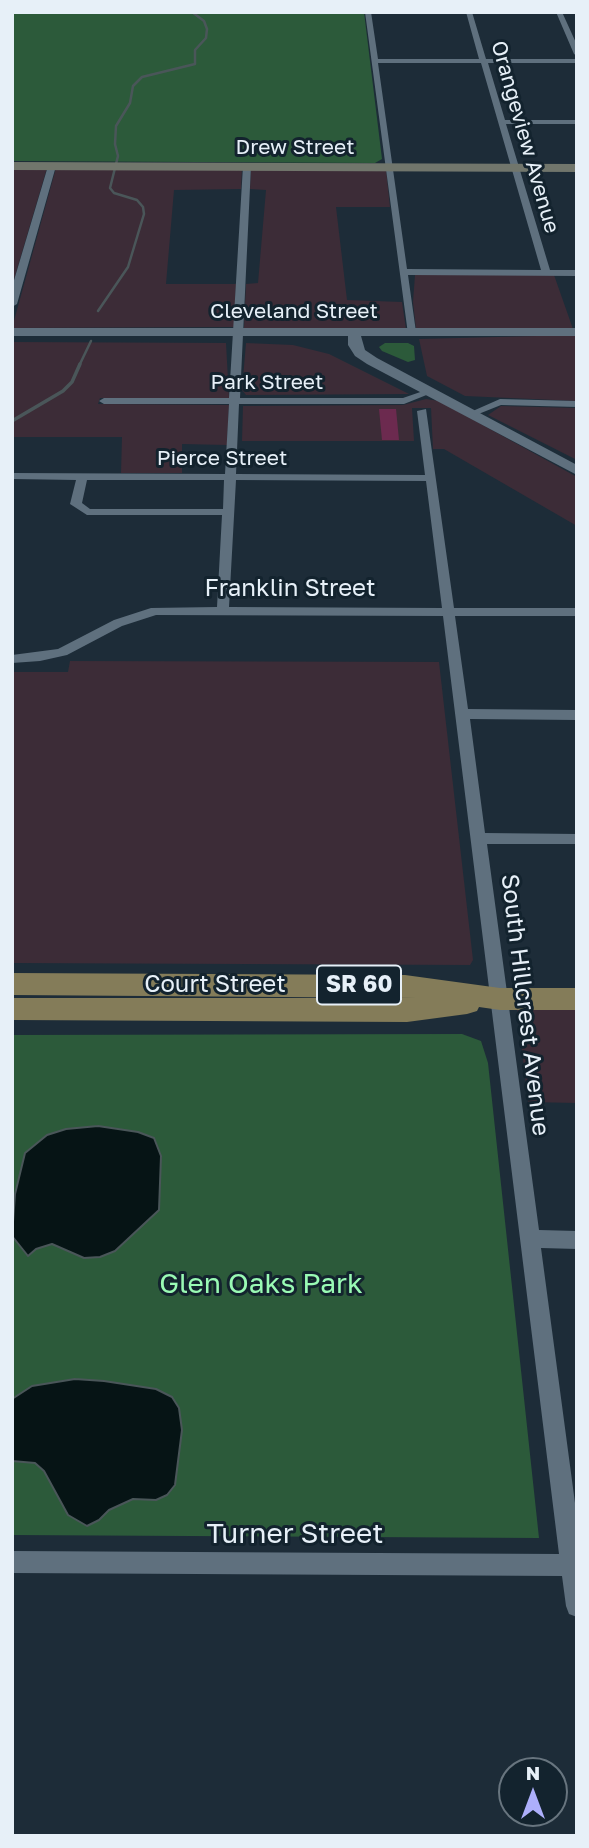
<!DOCTYPE html>
<style>
body{margin:0}
#map{position:relative;width:589px;height:1848px;overflow:hidden;background:#1d2c38;font-family:"Golos Text",sans-serif}
canvas{display:block}
.frame{position:absolute;inset:0;border:14px solid #e7f0f8;pointer-events:none}
.north{position:absolute;left:498px;top:1757px;width:70px;height:70px;box-sizing:border-box;background:#13232e;border:2px solid #68757f;border-radius:50%;rotate:0deg;font-size:19px;font-weight:700;line-height:28px;text-align:center;color:#e7f0f8}
.north::after{content:'';display:block;margin:auto;width:24px;height:32px;background:#adaffb;clip-path:polygon(50% 0,100% 100%,50% 72%,0 100%)}
</style>
<div id="map">
<canvas width="589" height="1848"></canvas>
<div class="frame"></div>
<div class="north">N</div>
</div>
<script>
const ctx = document.querySelector('canvas').getContext('2d');
ctx.lineJoin = 'round';
function fillPath(path, color) { ctx.fillStyle = color; ctx.fill(path, 'evenodd'); }
const poly = rows => new Path2D(rows.map(r => 'M' + r).join(''));
function stroke(path, color, width, dash) { ctx.strokeStyle = color; ctx.lineWidth = width; ctx.lineCap = dash ? 'butt' : 'round'; ctx.setLineDash(dash || []); ctx.stroke(path); }
function label(font, color, halo, rows, align = 'center') {
  ctx.font = font + ' "Golos Text",sans-serif'; ctx.lineWidth = 6; ctx.setLineDash([]); ctx.textBaseline = 'middle'; ctx.strokeStyle = halo; ctx.fillStyle = color; for (const [text, x, y, turn = 0] of rows) {
    ctx.save(); ctx.translate(x, y); ctx.rotate((+turn || 0) * Math.PI / 180); ctx.textAlign = isNaN(turn) ? turn : align; if (halo) ctx.strokeText(text, 0, 0); ctx.fillText(text, 0, 0); ctx.restore();
  }
}
fillPath(poly([
 [12,168,47,168,12,286],
 [56,168,242,168,241,189,174,190,166,284,236,284,234,327,12,328],
 [251,168,386,169,390,207,336,207,347,300,402,302,406,329,244,328,246,284,258,283,266,190,250,189],
 [415,275,554,275,573,329,416,329,413,302],
 [575,335,577,401,465,396,427,376,419,339],
 [13,342,226,343,229,398,100,398,98,404,229,405,227,445,182,444,182,473,121,473,122,437,12,437],
 [246,343,293,345,329,354,409,394,246,395,242,390],
 [426,399,439,401,577,477,577,526,444,449,433,449,431,408,412,408,414,441,242,441,243,406,403,405],
 [501,406,577,408,577,460,488,415],
 [70,661,439,662,473,960,470,965,12,963,12,672,68,672],
 [517,1008,577,1009,577,1103,528,1102]
]), '#3c2c37');
fillPath(poly([
 [12,12,364,12,382,159,375,163,12,161],
 [385,343,408,343,414,346,415,360,408,362,382,351,379,347],
 [462,1034,481,1041,488,1063,539,1538,12,1535,12,1035]
]), '#2c5a3a');
const water = poly([
 [98,1126,138,1132,154,1138,161,1156,159,1210,115,1251,100,1257,84,1258,52,1244,36,1249,28,1256,12,1236,15,1194,25,1153,47,1135,66,1129,98,1126],
 [75,1379,104,1381,156,1389,172,1397,179,1408,182,1430,175,1485,167,1495,156,1500,133,1499,109,1510,99,1520,87,1526,68,1515,44,1471,35,1463,12,1461,12,1399,32,1386,75,1379]
]);
fillPath(water, '#061415');
stroke(water, '#4a5659', 2);
stroke(poly([
 [98,311,128,267,144,214,143,207,137,200,114,193,110,188,118,156,115,144,116,126,130,103,133,86,142,77,195,64,195,50,206,38,207,29,204,21,192,12],
 [79,366,91,341]
]), '#4a5659', 2.5);
stroke(poly([
 [12,421,63,391,72,382,80,364]
]), '#4a5659', 3.5);
fillPath(poly([
 [379,409,396,409,399,440,382,440]
]), '#6c2a4f');
fillPath(poly([
 [365,12,371,12,378,59,479,59,466,12,472,12,486,59,577,59,577,63,488,63,505,120,577,120,577,124,506,124,550,270,577,270,577,276,408,275,416,332,408,334,365,12],
 [378,63,481,63,541,270,407,269,378,63],
 [556,12,562,12,577,45,577,56,574,54,556,12],
 [52,164,56,166,17,304,12,307,12,287,48,166,52,164],
 [247,164,251,166,240,398,403,398,429,389,434,392,404,404,239,404,236,474,425,475,417,411,426,409,454,608,577,608,577,616,455,616,468,709,577,710,577,720,470,719,485,833,577,834,577,844,487,844,539,1230,577,1231,577,1249,541,1248,577,1518,577,1617,569,1614,566,1606,562,1576,12,1573,12,1551,559,1554,443,616,156,615,122,626,67,655,40,661,12,663,12,655,58,649,114,620,151,608,217,607,222,515,87,515,70,504,76,480,12,479,12,473,225,474,229,404,104,404,99,401,104,398,229,398,243,166,247,164],
 [87,480,224,480,223,509,90,509,82,503,87,480],
 [236,480,426,481,442,608,229,607,236,480],
 [500,399,577,401,577,407,501,405,471,417,466,414,500,399]
]), '#5f707e');
fillPath(poly([
 [12,328,577,328,577,336,361,336,365,350,377,358,577,465,577,475,367,364,355,356,348,345,348,336,12,336,12,328]
]), '#5f707e');
fillPath(poly([
 [12,162,577,164,577,172,12,170,12,162]
]), '#71766c');
fillPath(poly([
 [12,973,405,975,500,988,577,988,577,1010,500,1010,479,1007,477,1011,467,1014,407,1022,12,1020,12,998,416,998,12,995,12,973]
]), '#847c59');
label('21px', '#e7f0f8', '#13232e', [
 ["Orangeview Avenue",525,137,74],
 ["Drew Street",295,147],
 ["Cleveland Street",294,311],
 ["Park Street",267,382],
 ["Pierce Street",222,458]
]);
for (const [x, y, w] of [
 [359,985,84]
]) { const box = new Path2D(); box.roundRect(x - w / 2, y - 19.5, w, 39, 5); ctx.fillStyle = '#13232e'; ctx.fill(box); stroke(box, '#e7f0f8', 2); }
label('bold 23px', '#e7f0f8', null, [
 ["SR 60",359,985]
]);
label('24px', '#e7f0f8', '#13232e', [
 ["Franklin Street",290,588],
 ["Court Street",215,984],
 ["South Hillcrest Avenue",525,1005,83]
]);
label('28px', '#99fab4', '#13232e', [
 ["Glen Oaks Park",261,1284]
]);
label('28px', '#e7f0f8', '#13232e', [
 ["Turner Street",295,1534]
]);
</script>
